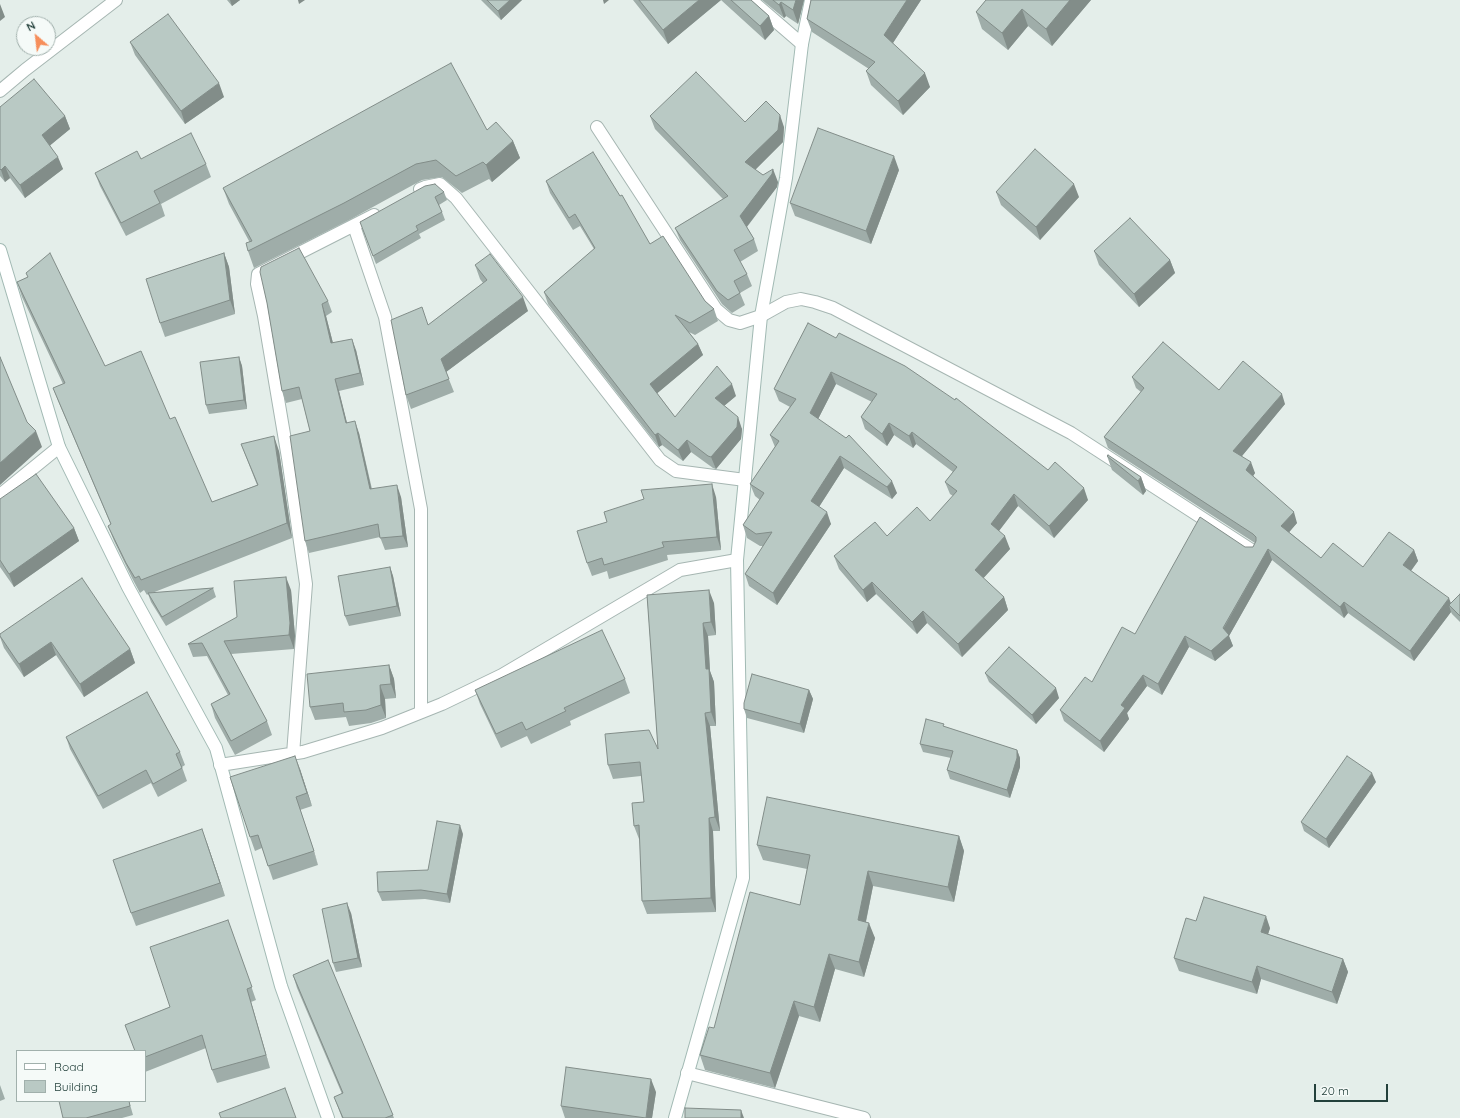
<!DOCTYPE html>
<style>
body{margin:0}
#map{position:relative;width:1460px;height:1118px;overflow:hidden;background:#e4eeea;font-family:Quicksand,sans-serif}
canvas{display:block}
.legend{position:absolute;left:16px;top:1050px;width:130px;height:52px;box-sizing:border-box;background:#f5faf8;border:1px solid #a1b0ac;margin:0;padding:5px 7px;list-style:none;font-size:12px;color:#23403b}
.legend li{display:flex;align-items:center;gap:8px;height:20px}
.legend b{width:20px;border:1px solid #a1b0ac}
.north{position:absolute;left:16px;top:16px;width:40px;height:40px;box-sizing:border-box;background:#f5faf8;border:1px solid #a1b0ac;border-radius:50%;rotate:332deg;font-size:11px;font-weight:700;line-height:16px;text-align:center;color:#23403b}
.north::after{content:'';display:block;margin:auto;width:14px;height:18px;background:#f68e5b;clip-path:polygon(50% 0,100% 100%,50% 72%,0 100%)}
.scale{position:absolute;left:1314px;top:1084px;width:74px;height:18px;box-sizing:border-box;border:2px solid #23403b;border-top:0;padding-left:5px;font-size:12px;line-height:14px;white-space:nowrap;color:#23403b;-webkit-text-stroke:3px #f5faf8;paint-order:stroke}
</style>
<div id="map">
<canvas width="1460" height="1118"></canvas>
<ul class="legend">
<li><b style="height:5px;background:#fff"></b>Road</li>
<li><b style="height:11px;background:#b9c9c4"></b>Building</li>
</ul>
<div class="north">N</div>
<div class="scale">20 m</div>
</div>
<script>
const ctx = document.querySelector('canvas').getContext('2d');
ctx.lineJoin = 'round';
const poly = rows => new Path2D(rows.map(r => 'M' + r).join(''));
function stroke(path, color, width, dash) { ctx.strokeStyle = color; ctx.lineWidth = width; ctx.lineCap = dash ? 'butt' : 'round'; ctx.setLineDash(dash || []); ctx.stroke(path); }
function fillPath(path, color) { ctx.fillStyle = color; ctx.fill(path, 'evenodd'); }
const street = poly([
 [751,0,802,44],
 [0,91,25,70,116,0],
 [597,127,716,309,729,320,740,323,761,316,786,302,801,299,815,302,833,308,1071,433,1253,551],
 [420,189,425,187,440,184,456,198,660,460,676,471,745,480],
 [354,226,385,317,421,509,421,712],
 [0,495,59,447],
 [293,754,306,584,288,458,264,316,257,284,258,274,374,215],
 [220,765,303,752,382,728,442,704,502,675,680,570,737,560],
 [687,1073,864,1118]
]);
const secondary = poly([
 [0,250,59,447,128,587,216,748,281,986,328,1118],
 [675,1118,743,878,737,560,761,316,786,178,802,44,811,0]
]);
stroke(street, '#a6b6b2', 14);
stroke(secondary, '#a2bab4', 14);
stroke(street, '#fff', 12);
stroke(secondary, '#fff', 12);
fillPath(poly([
 [227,0,240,0,232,6],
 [481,0,522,0,501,20],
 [633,0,751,0,769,16,774,30,765,40,721,0,668,44],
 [762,0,804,0,798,24,786,16,784,18],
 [811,0,921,0,893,43,930,87,903,115,871,85,866,71,869,69,812,32,807,19],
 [986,0,1091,0,1052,46,1028,26,1008,50,982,29,976,12],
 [130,42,224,97,185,124,135,55],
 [0,107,65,116,70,129,50,145,63,169,25,198,10,178,5,182,0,176],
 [650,116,745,122,784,127,783,142,755,170,763,175,778,182,777,187,747,227,754,239,758,251,740,262,747,274,752,286,740,293,745,305,732,313,722,304,680,240,675,228,723,199,655,129],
 [487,130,513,141,520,158,492,182,489,179,462,193,442,177,422,180,351,219,254,268,248,251,249,241,229,204,223,188],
 [141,159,206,164,211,177,161,204,165,216,126,236,100,186,95,173],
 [899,170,871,244,795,216,790,203],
 [546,181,620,196,650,244,705,301,714,309,718,321,695,335,689,332,698,344,703,355,657,393,675,417,736,396,724,406,742,429,741,439,716,469,713,468,691,452,683,461,662,445,659,447,548,304,544,292,594,249,580,226,573,230,550,193],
 [444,192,447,200,439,205,442,212,445,220,419,234,421,238,376,264,360,222],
 [996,192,1079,197,1040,240,1001,205],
 [1094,251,1170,260,1175,273,1139,307,1099,265],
 [224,253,229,267,235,314,165,337,160,323],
 [475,265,528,311,446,372,454,392,411,409,406,395,428,325,483,283,480,279],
 [26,273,105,366,170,419,212,502,257,485,241,444,279,451,292,538,152,593,213,588,216,597,166,626,151,602,148,594,147,595,144,590,140,593,132,578,114,541,108,526,111,525,59,403,53,388,63,384,22,297,17,282,28,277],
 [328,301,332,312,326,316,333,343,356,350,364,385,339,391,347,423,359,433,372,489,401,497,408,547,385,550,380,537,309,553,305,541,310,431,302,399,286,403,282,391,267,303],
 [808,323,1048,470,1088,500,1054,538,1018,506,999,531,1010,549,983,578,1004,597,1008,610,962,657,927,623,917,634,876,594,867,602,839,569,834,556,887,536,930,521,953,496,950,494,945,482,953,472,916,444,913,448,894,435,887,446,865,429,861,417,872,402,836,384,818,419,897,493,892,499,844,468,819,507,831,524,777,605,749,586,745,574,763,546,760,546,747,538,743,525,760,500,755,496,750,484,775,447,770,435,790,407,779,401,774,389],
 [239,357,242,366,247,409,209,414,206,405],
 [1132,377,1219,390,1285,404,1242,456,1255,473,1253,476,1297,523,1289,532,1321,558,1363,567,1414,550,1418,561,1411,571,1451,603,1460,594,1460,622,1452,614,1451,612,1414,661,1348,613,1344,618,1272,560,1229,636,1233,646,1215,661,1189,647,1162,695,1147,686,1127,713,1129,719,1104,752,1064,721,1060,710,1092,682,1135,634,1245,547,1253,547,1255,543,1108,448,1104,437,1141,392,1136,388],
 [1107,456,1141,477,1146,491,1143,495,1112,470],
 [716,497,721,550,667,555,668,560,609,579,607,571,592,576,587,563],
 [0,499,74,528,79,541,14,587,0,567],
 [390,567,393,576,401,616,349,626,345,616],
 [291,590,295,636,294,649,231,654,267,721,272,735,235,755,215,718,211,704,228,695,207,656,193,657,188,644],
 [647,595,714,603,716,635,708,636,710,671,714,682,716,726,710,726,720,831,713,831,716,912,647,914,642,901,640,839,639,839,634,826,644,802,641,776,613,779,608,765,658,749],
 [0,634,130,649,135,663,84,697,56,655,24,677,4,648,0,637],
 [389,665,394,679,396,698,385,699,386,718,371,723,349,726,346,717,315,720,310,707],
 [985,673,1059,698,1036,724,989,682],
 [625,679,630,693,570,721,571,725,531,744,527,736,501,748,480,704,475,690],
 [809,690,813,699,804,733,747,718,744,709],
 [945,727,1017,750,1020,758,1020,767,1010,798,950,779,947,770,951,758,923,752,920,744],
 [66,737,180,752,185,765,182,767,187,781,158,797,151,783,103,809,70,749],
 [300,769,312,806,300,810,318,865,273,880,262,848,255,851,250,837],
 [1376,782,1329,848,1304,831,1301,822],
 [463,834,450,903,425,899,382,901,378,892,428,870],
 [959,836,964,851,954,902,873,886,866,922,875,938,864,977,835,969,820,1022,799,1016,775,1088,705,1070,700,1055,714,1028,800,905,807,869,763,860,757,845],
 [207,843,225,896,136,926,131,913],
 [351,913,362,967,336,972,333,963],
 [228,920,256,1000,251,1002,270,1068,217,1083,212,1070,206,1048,145,1072,145,1051,135,1051,125,1025,170,1007],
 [1196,921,1270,928,1268,934,1343,959,1348,972,1337,1004,1261,979,1257,994,1179,971,1174,958],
 [328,960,394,1118,342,1118,339,1110,334,1097,342,1094,297,988,293,975],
 [0,1085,5,1099,0,1101],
 [656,1092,652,1118,565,1118,561,1106],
 [129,1101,133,1115,122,1118,63,1118]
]), '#9fada9');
fillPath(poly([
 [230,0,240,0,232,6],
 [298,0,305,0,299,4],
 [510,0,522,0,501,20,498,11],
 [603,0,609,0,604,4],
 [699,0,721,0,668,44,663,30],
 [796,0,804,0,798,24,793,10],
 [907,0,921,0,889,49,884,35],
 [1070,0,1091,0,1052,46,1046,29],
 [781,2,786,16,784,18,779,5],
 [0,4,5,17,0,21],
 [1022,9,1028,26,1008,50,1002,33],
 [769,16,774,30,765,40,760,26],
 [925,73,930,87,903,115,898,101],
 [219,83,224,97,185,124,181,111],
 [780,115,784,127,783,142,750,175,745,162],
 [65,116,70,129,47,148,42,135],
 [513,141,520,158,492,182,486,165],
 [894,156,899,170,871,244,866,231],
 [58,157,63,169,25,198,20,185],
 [5,166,10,178,5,182,1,170],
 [773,169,778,182,777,187,745,229,740,216],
 [1074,184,1079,197,1040,240,1036,227],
 [224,253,229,267,235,314,230,300],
 [1170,260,1175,273,1139,307,1134,294],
 [523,297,528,311,446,372,441,359],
 [322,304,326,316,336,355,331,343],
 [352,339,356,350,364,385,360,373],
 [698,344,703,355,654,396,650,384],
 [239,357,242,366,247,409,244,400],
 [831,372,836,384,815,425,810,413],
 [335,379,339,391,350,435,346,423],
 [732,384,736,396,719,410,715,398],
 [1282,394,1285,404,1237,462,1233,451],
 [738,417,742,429,741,439,716,469,711,457],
 [355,421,359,433,374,501,370,489],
 [889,423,894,435,887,446,882,434],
 [36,431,42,447,0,485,0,463],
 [912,432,916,444,913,448,909,436],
 [658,433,662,445,659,447,655,435],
 [274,436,279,451,292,538,287,523],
 [687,440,691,452,683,461,678,450],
 [840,456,844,468,815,513,811,501],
 [1251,462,1255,473,1250,481,1246,470],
 [1141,477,1146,491,1143,495,1138,481],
 [892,481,897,493,892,499,887,487],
 [712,484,716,497,721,550,717,537],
 [397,485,401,497,408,547,403,536],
 [1084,488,1088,500,1054,538,1049,526],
 [1014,494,1018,506,995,536,991,524],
 [827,512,831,524,777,605,773,593],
 [1294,512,1297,523,1285,537,1281,526],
 [74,528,79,541,14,587,9,574],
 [1005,536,1010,549,980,582,975,570],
 [1268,549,1272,560,1229,636,1233,646,1215,661,1211,651],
 [1414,550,1418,561,1407,576,1403,565],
 [390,567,393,576,401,616,397,606],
 [286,577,291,590,295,636,294,649,289,635],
 [872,582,876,594,867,602,863,590],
 [709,590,714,603,716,635,711,622],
 [1004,597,1008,610,962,657,958,644],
 [1449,598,1453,609,1449,605,1451,612,1414,661,1410,651],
 [1344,602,1348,613,1344,618,1340,607],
 [923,611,927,623,917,634,912,622],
 [703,623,708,636,710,671,714,682,716,726,711,712,706,669],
 [1185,636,1189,647,1162,695,1158,684],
 [51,642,56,655,24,677,19,664],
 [130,649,135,663,84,697,80,684],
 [389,665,394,679,396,698,391,684],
 [1143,675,1147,686,1127,713,1129,719,1104,752,1100,741,1121,705],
 [380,685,385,699,386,718,381,705],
 [1056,688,1059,698,1036,724,1032,715],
 [809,690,813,699,804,733,800,724],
 [705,713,710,726,720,831,715,817],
 [1017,750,1020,758,1020,767,1010,798,1007,790],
 [295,756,300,769,312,806,307,793],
 [1372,773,1376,782,1329,848,1326,839],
 [296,797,300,810,318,865,314,851],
 [709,818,713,831,716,912,711,898],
 [460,825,463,834,450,903,447,894],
 [202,829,207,843,225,896,220,883],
 [959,836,964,851,954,902,948,887],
 [868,871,873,886,863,935,858,920],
 [347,903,351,913,362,967,358,958],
 [1266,916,1270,928,1265,944,1261,932],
 [869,923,875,938,864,977,859,962],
 [829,954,835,969,820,1022,814,1007],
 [1343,959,1348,972,1337,1004,1332,992],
 [1257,966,1261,979,1257,994,1252,982],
 [247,989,251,1002,270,1068,266,1055],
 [794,1001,799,1016,775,1088,770,1073],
 [651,1079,656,1092,652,1118,646,1118],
 [741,1110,744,1118,741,1118]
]), '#828d89');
const building = poly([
 [487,0,510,0,498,11,487,0],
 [639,0,699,0,663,30,639,0],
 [731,0,751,0,769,16,760,26,731,0],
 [773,0,796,0,793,10,781,2,779,5,773,0],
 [811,0,907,0,884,35,925,73,898,101,866,71,875,62,807,19,811,0],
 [986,0,1070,0,1046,29,1022,9,1002,33,976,12,986,0],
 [168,14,219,83,181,111,130,42,168,14],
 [451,63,487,130,496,122,513,141,486,165,483,162,456,176,436,160,416,164,344,203,248,251,246,243,252,241,223,188,451,63],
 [696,72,745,122,766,101,780,115,778,130,745,162,763,175,773,169,772,174,740,216,754,239,734,250,747,274,734,281,740,293,728,300,717,291,675,228,728,196,650,116,696,72],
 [34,79,65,116,42,135,58,157,20,185,5,166,1,170,0,169,0,107,34,79],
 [818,128,894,156,866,231,790,203,818,128],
 [191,133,206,164,154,191,160,203,121,223,95,173,137,151,141,159,191,133],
 [1035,149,1074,184,1036,227,996,192,1035,149],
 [593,152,620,196,622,195,650,244,663,236,705,301,714,309,690,323,675,315,698,344,650,384,675,417,717,366,732,384,715,398,738,417,737,427,711,457,708,456,687,440,678,450,658,433,655,435,544,292,595,248,575,214,569,218,546,181,593,152],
 [435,184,444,192,435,197,442,212,416,226,418,230,373,256,360,222,425,186,435,184],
 [1130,218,1170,260,1134,294,1094,251,1130,218],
 [299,248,328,301,322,304,331,343,352,339,360,373,335,379,346,423,355,421,370,489,397,485,403,536,380,538,378,524,305,541,290,436,310,431,299,387,282,391,267,303,260,272,261,267,299,248],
 [50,253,105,366,141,351,170,419,175,417,212,502,258,485,241,444,274,436,287,523,141,580,139,576,135,578,126,563,108,526,111,524,53,388,65,383,17,282,28,277,26,273,50,253],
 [224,253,230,300,160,323,146,279,224,253],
 [490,254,523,297,441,359,449,379,406,395,391,320,422,307,428,325,487,280,475,265,490,254],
 [808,323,836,338,839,333,905,366,955,400,956,398,1048,470,1055,462,1084,488,1049,526,1014,494,991,524,1005,536,975,570,1004,597,958,644,923,611,912,622,872,582,863,590,834,556,875,522,887,536,917,507,930,521,957,491,945,482,957,467,912,432,909,436,889,423,882,434,861,417,877,394,831,372,810,413,846,438,849,435,892,481,887,487,840,456,811,501,827,512,773,593,745,574,772,532,756,534,743,525,764,493,750,484,779,441,770,435,796,399,774,389,808,323],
 [1163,342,1219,390,1243,361,1282,394,1233,451,1251,462,1246,470,1294,512,1281,526,1321,558,1333,543,1363,567,1389,532,1414,550,1403,565,1449,598,1410,651,1344,602,1340,607,1268,549,1223,628,1229,635,1211,651,1185,636,1158,684,1143,675,1121,705,1125,708,1100,741,1060,710,1085,677,1092,682,1122,627,1135,634,1200,517,1245,547,1253,547,1256,541,1256,537,1253,534,1104,437,1144,388,1132,377,1163,342],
 [0,357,27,422,36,431,0,463,0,357],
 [239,357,244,400,206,405,200,362,239,357],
 [1108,455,1141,477,1138,481,1107,456,1108,455],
 [36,474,74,528,9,574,0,560,0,499,36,474],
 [712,484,717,537,662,542,664,547,604,565,602,558,587,563,577,531,607,522,604,512,644,499,641,490,712,484],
 [390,567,397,606,345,616,338,576,390,567],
 [286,577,290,623,289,635,224,641,267,721,231,741,211,704,230,694,202,643,188,644,237,617,234,581,286,577],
 [82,578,130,649,80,684,51,642,19,664,0,636,0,634,82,578],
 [213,588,162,617,148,593,213,588],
 [709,590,711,622,703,623,706,669,709,669,711,712,705,713,715,817,709,818,711,898,642,901,639,825,634,826,632,803,644,802,640,762,608,765,605,734,649,730,658,749,647,595,709,590],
 [1460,594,1460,616,1449,605,1460,594],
 [602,630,625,679,564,708,566,711,526,730,522,722,496,734,475,690,602,630],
 [1009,647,1056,688,1032,715,985,673,1009,647],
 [389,665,391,684,380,685,381,705,366,710,344,712,343,703,310,707,307,674,389,665],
 [752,674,809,690,800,724,744,709,744,703,752,674],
 [147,692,180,752,176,754,182,768,153,784,146,770,98,796,66,737,147,692],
 [926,719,944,724,943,726,1017,750,1017,758,1007,790,947,770,953,751,920,744,926,719],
 [295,756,307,793,296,797,314,851,268,866,258,835,250,837,230,777,295,756],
 [1347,756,1372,773,1326,839,1301,822,1347,756],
 [767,797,959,836,948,887,868,871,858,920,869,923,859,962,829,954,814,1007,794,1001,770,1073,700,1055,709,1027,714,1028,750,892,800,905,810,855,757,845,767,797],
 [437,821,460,825,447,894,421,890,378,892,377,872,428,870,437,821],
 [202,829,220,883,131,913,113,860,202,829],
 [1204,897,1266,916,1261,932,1343,959,1332,992,1257,966,1252,982,1174,958,1186,918,1196,921,1204,897],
 [347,903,358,958,333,963,322,909,347,903],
 [228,920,252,987,247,989,266,1055,212,1070,202,1035,145,1057,145,1051,135,1051,125,1025,170,1007,150,947,228,920],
 [328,960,393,1115,385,1118,343,1118,334,1097,343,1093,293,975,328,960],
 [566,1067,651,1079,646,1118,561,1106,566,1067],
 [285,1088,296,1118,221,1118,219,1113,285,1088],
 [59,1101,129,1101,130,1106,86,1118,63,1118,59,1101],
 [685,1108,741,1110,741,1118,685,1118,685,1108]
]);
fillPath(building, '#b9c9c4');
stroke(building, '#828d89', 1);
</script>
